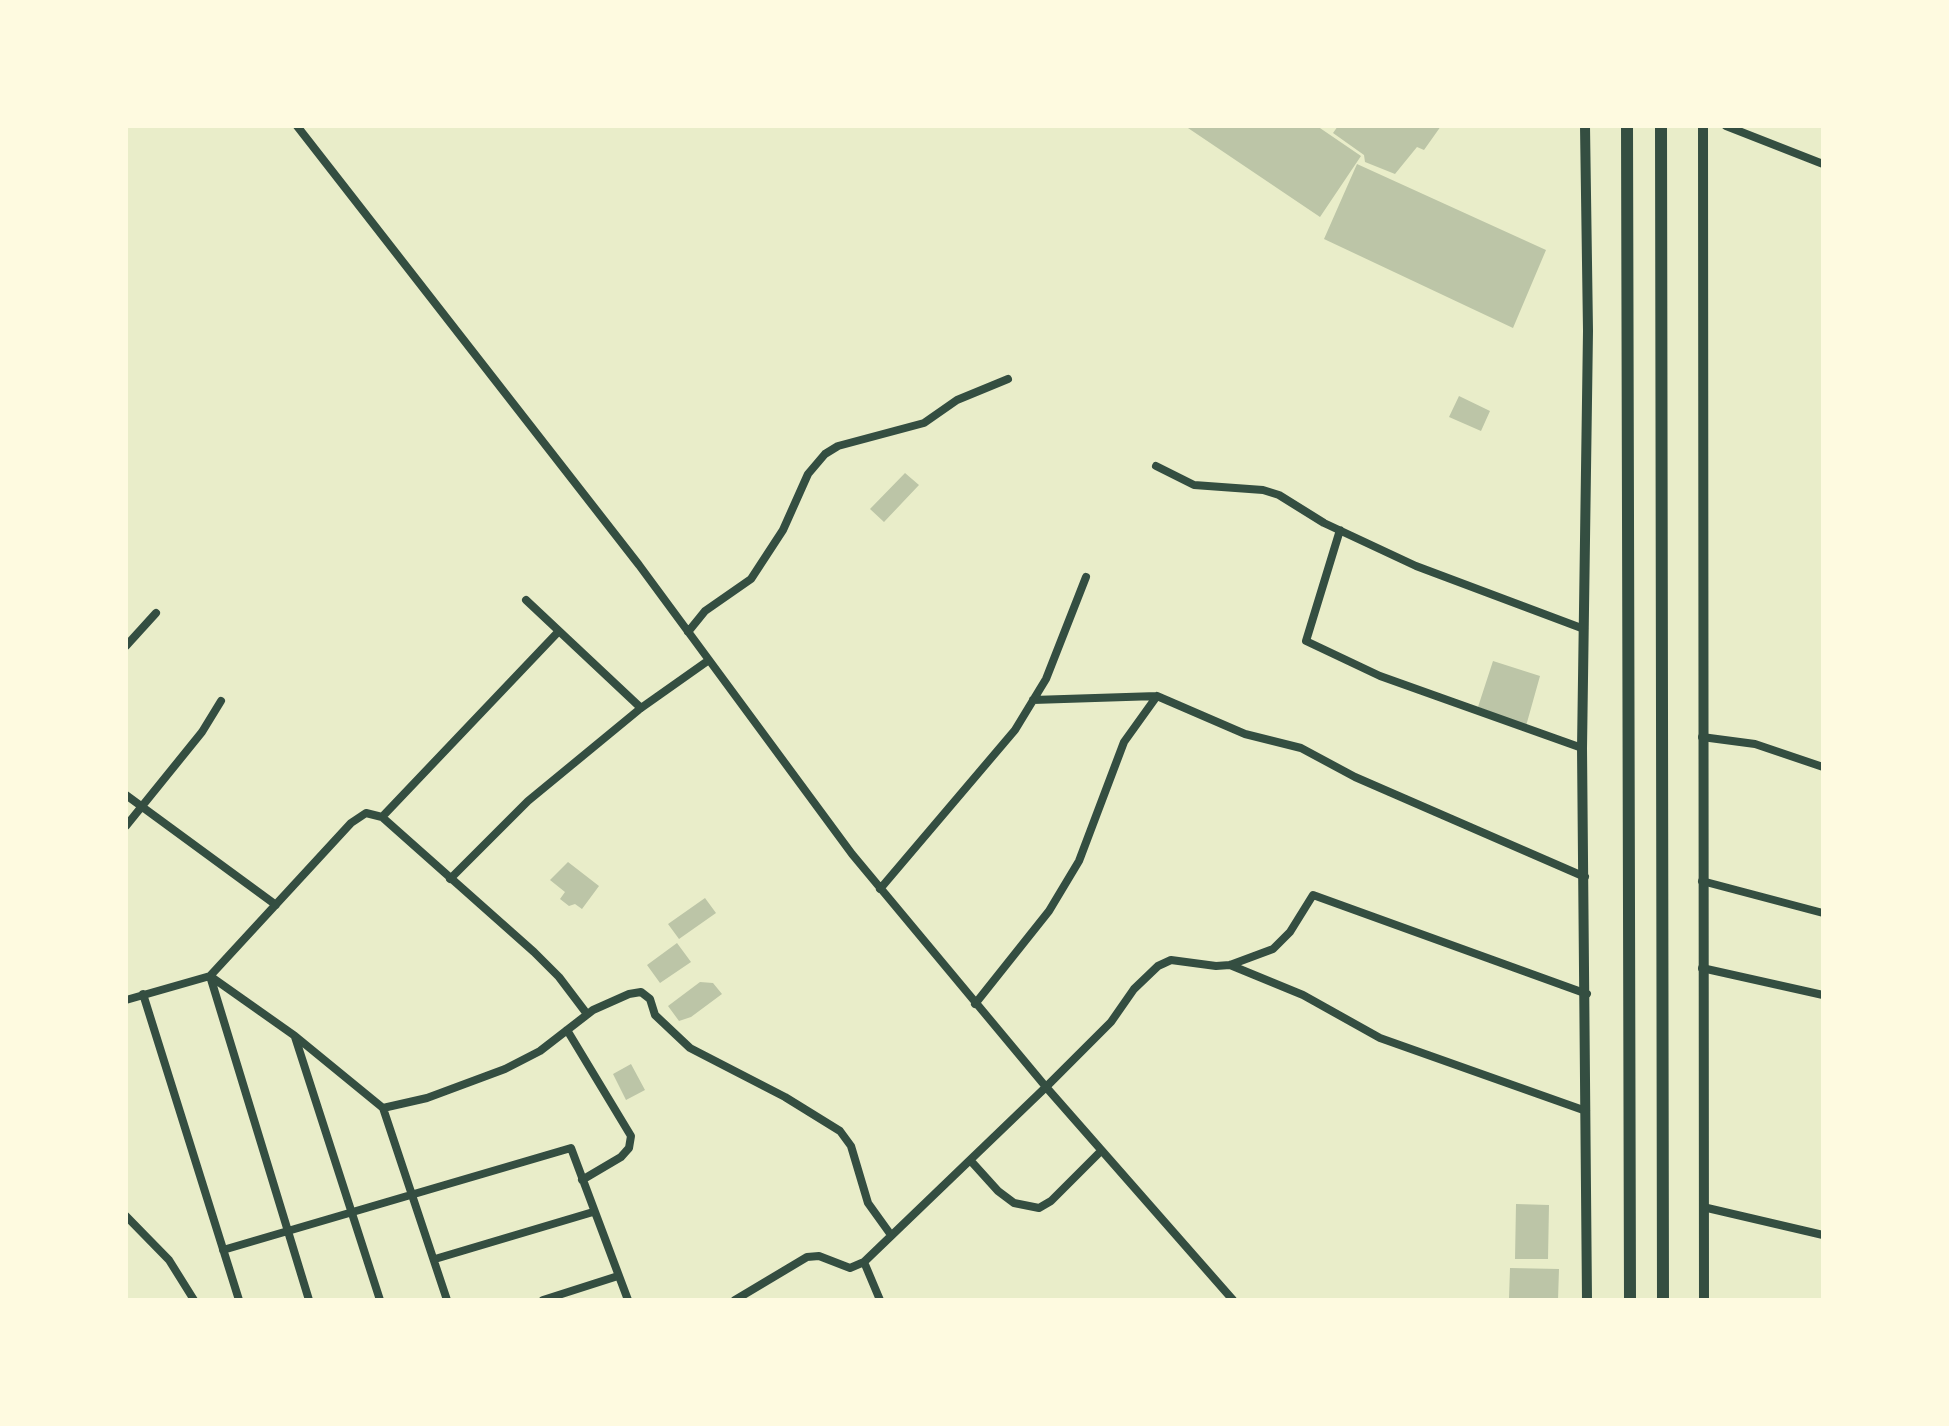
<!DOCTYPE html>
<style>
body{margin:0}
#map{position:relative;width:1949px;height:1426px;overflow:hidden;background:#e9edc9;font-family:"Titillium Web",sans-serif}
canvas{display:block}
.frame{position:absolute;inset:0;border:128px solid #fefae0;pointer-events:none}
</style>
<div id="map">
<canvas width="1949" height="1426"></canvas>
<div class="frame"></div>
</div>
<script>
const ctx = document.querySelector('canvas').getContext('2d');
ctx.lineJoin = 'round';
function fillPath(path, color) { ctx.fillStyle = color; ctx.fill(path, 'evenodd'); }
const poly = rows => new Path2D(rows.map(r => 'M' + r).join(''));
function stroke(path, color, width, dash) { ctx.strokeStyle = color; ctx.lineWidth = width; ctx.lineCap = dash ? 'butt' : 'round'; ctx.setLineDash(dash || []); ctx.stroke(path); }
fillPath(poly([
 [1185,126,1317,126,1361,156,1320,217],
 [1338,126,1441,126,1424,150,1417,147,1395,174,1365,162,1364,155,1333,133],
 [1357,164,1546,250,1513,328,1324,239],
 [1459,396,1490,411,1481,431,1449,417],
 [905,473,919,485,884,522,870,509],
 [1493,661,1540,676,1526,726,1478,707],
 [568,862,599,886,582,909,575,904,569,906,560,899,565,892,550,880],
 [705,898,716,913,679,939,668,924],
 [677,943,691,962,660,983,647,965],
 [700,982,713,983,722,994,691,1017,679,1021,668,1006],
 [631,1064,645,1090,626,1100,613,1074],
 [1516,1204,1549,1205,1548,1259,1515,1259],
 [1510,1268,1559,1269,1558,1300,1509,1298]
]), '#bcc5a7');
stroke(poly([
 [297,126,639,565,852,854,1046,1087,1233,1300],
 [1726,126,1823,164],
 [1156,466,1194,485,1263,490,1279,495,1324,523,1416,566,1584,629],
 [1340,530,1306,641,1380,676,1582,748],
 [526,600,641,708],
 [688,632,705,611,751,579,783,530,808,474,825,454,838,446,924,423,957,400,1008,379],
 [126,646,156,613],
 [1157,696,1245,734,1301,748,1355,777,1585,877],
 [1702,737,1755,744,1823,767],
 [126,795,276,905],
 [382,817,559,631],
 [126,826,202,732,221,701],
 [450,879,528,801,641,708,709,660],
 [1702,881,1823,913],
 [880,889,1015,730,1046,679,1086,577],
 [1230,965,1303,995,1380,1038,1586,1111],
 [1702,968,1823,995],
 [143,994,239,1300],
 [126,1000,210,976,295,1036,383,1108,447,1300],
 [975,1004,1049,911,1079,861,1124,742,1157,696,1033,700],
 [567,1030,631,1136,629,1148,621,1157,582,1180],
 [295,1037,380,1300],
 [383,1108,427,1098,505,1069,540,1051,593,1010,629,994,641,992,650,999,655,1015,690,1048,785,1097,840,1131,851,1146,868,1203,891,1235],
 [970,1160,998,1191,1014,1203,1039,1208,1051,1201,1101,1151],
 [1703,1207,1823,1235],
 [126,1216,169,1260,194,1300],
 [223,1250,571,1148,628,1300],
 [435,1259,593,1212],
 [864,1262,880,1300],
 [309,1300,210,976,351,823,366,813,382,817,534,952,559,977,587,1014],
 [543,1300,618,1276],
 [735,1300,807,1257,819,1256,850,1268,864,1262,1046,1087,1111,1022,1134,989,1158,966,1171,960,1216,966,1230,965,1273,949,1290,932,1313,895,1587,994]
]), '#344e41', 8);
stroke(poly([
 [1585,126,1588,331,1582,748,1587,1300],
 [1703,126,1704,1300]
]), '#344e41', 10);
stroke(poly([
 [1627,126,1630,1300],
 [1661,126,1663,1300]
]), '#344e41', 12);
</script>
